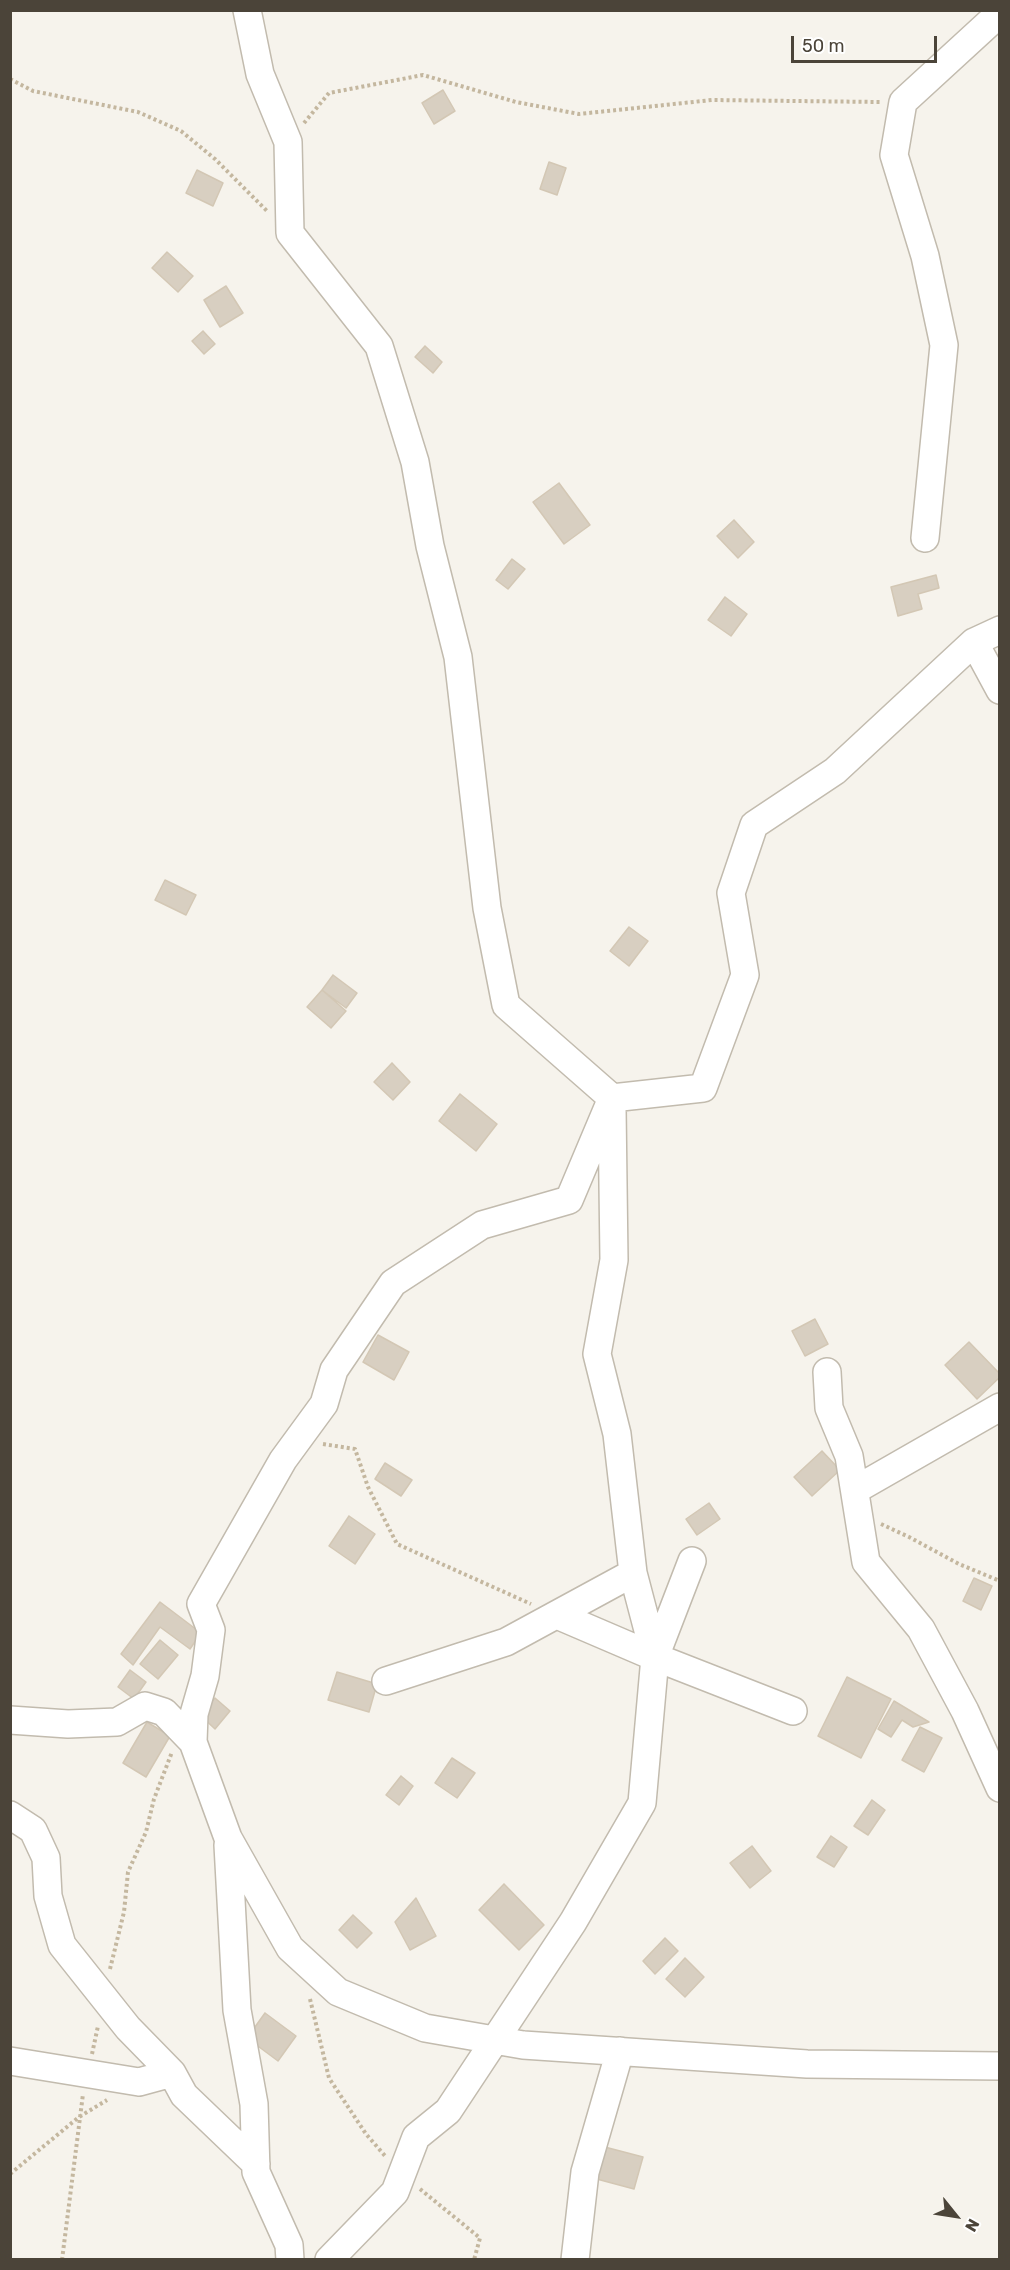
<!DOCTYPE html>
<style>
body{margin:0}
#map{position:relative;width:1010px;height:2270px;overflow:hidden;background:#f6f3ec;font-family:Rubik,sans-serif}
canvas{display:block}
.frame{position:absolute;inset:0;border:12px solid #4b4439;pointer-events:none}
.north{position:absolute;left:926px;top:2186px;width:60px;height:60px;-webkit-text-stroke:4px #fff;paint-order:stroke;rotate:120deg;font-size:16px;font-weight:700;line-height:24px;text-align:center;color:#4b4439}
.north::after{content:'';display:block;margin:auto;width:21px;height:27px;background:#4b4439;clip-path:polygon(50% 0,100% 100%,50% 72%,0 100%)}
.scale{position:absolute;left:791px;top:36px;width:146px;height:27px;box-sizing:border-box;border:3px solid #4b4439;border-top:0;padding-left:8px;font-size:18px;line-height:21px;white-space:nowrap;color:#4b4439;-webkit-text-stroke:4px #fff;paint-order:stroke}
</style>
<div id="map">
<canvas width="1010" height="2270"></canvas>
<div class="frame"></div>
<div class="north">N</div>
<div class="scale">50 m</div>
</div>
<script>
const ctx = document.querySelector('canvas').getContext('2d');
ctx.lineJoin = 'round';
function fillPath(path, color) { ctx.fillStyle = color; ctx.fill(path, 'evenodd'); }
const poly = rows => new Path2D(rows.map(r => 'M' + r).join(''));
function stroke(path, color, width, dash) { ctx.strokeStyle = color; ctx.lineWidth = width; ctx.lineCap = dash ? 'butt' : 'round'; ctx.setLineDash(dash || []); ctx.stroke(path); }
const building = poly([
 [443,90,455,111,434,124,422,103,443,90],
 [549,162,566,168,557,195,540,189,549,162],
 [197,170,223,183,213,206,186,193,197,170],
 [167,252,193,276,178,292,152,268,167,252],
 [226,286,243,313,220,327,204,300,226,286],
 [203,331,215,344,204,354,192,341,203,331],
 [425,346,442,362,433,373,415,357,425,346],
 [559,483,590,525,564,544,533,502,559,483],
 [734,520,754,542,738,558,717,536,734,520],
 [512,559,525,569,508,589,496,580,512,559],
 [936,575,939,588,918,594,922,609,898,616,891,587,936,575],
 [725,597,747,614,731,636,708,620,725,597],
 [165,880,196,895,186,915,155,900,165,880],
 [629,927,648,941,629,966,610,951,629,927],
 [333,975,357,993,346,1008,322,990,333,975],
 [322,990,346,1011,331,1028,307,1007,322,990],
 [392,1063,410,1082,393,1100,374,1082,392,1063],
 [460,1094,497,1124,476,1151,439,1121,460,1094],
 [815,1319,828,1344,805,1356,792,1331,815,1319],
 [378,1335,409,1352,394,1380,363,1362,378,1335],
 [969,1342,1000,1374,1000,1377,977,1399,945,1365,969,1342],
 [822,1451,840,1470,812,1496,794,1477,822,1451],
 [385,1463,412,1480,401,1496,375,1479,385,1463],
 [709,1503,720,1519,697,1535,686,1519,709,1503],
 [349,1516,375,1534,355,1564,329,1546,349,1516],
 [974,1578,992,1586,981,1610,963,1601,974,1578],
 [160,1602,201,1633,190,1649,160,1627,133,1665,121,1654,160,1602],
 [160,1640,178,1655,158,1679,140,1664,160,1640],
 [130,1670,146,1682,134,1699,118,1687,130,1670],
 [337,1672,377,1684,369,1712,328,1700,337,1672],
 [847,1677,891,1699,861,1758,818,1736,847,1677],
 [215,1698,230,1711,215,1729,200,1715,215,1698],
 [894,1701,929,1722,913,1727,902,1720,891,1737,878,1729,894,1701],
 [147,1722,170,1736,146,1777,123,1763,147,1722],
 [920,1727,942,1738,924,1772,902,1760,920,1727],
 [452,1758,475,1773,457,1798,435,1783,452,1758],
 [401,1776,413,1786,399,1805,386,1795,401,1776],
 [872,1800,885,1810,868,1835,854,1826,872,1800],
 [831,1836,847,1847,834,1867,817,1857,831,1836],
 [752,1846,771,1871,750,1888,730,1863,752,1846],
 [504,1884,544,1925,519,1950,479,1910,504,1884],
 [416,1898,436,1936,410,1950,395,1922,416,1898],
 [353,1915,372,1933,357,1948,339,1930,353,1915],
 [665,1938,678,1951,655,1974,643,1961,665,1938],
 [685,1958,704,1977,685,1997,666,1979,685,1958],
 [265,2013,296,2036,278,2061,247,2038,265,2013],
 [601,2146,643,2157,634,2189,593,2178,601,2146]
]);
fillPath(building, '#d8cfc1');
stroke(building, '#d3c7b4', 1.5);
const minor = poly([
 [247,10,260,74,288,142,290,233,379,346,415,462,430,546,458,657,487,908,506,1005,612,1098,703,1088,745,975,731,893,754,825,835,771,974,642,1000,630],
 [925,538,944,345,925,256,894,155,903,102,1000,13],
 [974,642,1000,690],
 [612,1098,569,1200,482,1225,393,1283,334,1370,324,1404,283,1460,201,1604,211,1630,205,1676,194,1714,193,1742,228,1838,290,1948,338,1992,425,2028,523,2045,807,2064,1000,2066],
 [827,1372,829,1408,849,1456,866,1562,921,1629,965,1711,1000,1788],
 [855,1490,1000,1407],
 [633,1573,655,1657,692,1561],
 [655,1657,793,1711],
 [386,1681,506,1642,633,1573,617,1434,597,1354,614,1260,612,1108],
 [10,1720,68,1724,117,1722,145,1706,164,1712,193,1742],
 [10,1815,33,1830,46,1858,48,1896,62,1945,128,2028,172,2073,184,2095,256,2164],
 [228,1845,237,2010,254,2104,256,2172,289,2245,290,2260],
 [10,2061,139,2082,172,2073],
 [329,2260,395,2192,416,2137,448,2111,573,1922,642,1803,655,1657,557,1615],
 [575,2260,585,2172,620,2051]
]);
stroke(minor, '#c2bbae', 30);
stroke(poly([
 [10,79,33,91,138,112,181,131,215,159,268,212],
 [304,123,329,93,423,75,516,102,579,114,712,100,881,102],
 [323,1444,355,1449,368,1487,397,1544,531,1604],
 [881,1524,909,1537,959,1564,1000,1581],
 [110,1969,124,1912,128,1872,146,1832,154,1799,172,1752],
 [310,1999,329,2078,366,2134,386,2157],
 [92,2054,98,2026],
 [10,2174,79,2117,107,2100],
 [420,2189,480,2238,474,2260],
 [62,2260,83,2094]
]), '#c4b79f', 4, [3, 3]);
stroke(minor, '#fff', 27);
</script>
